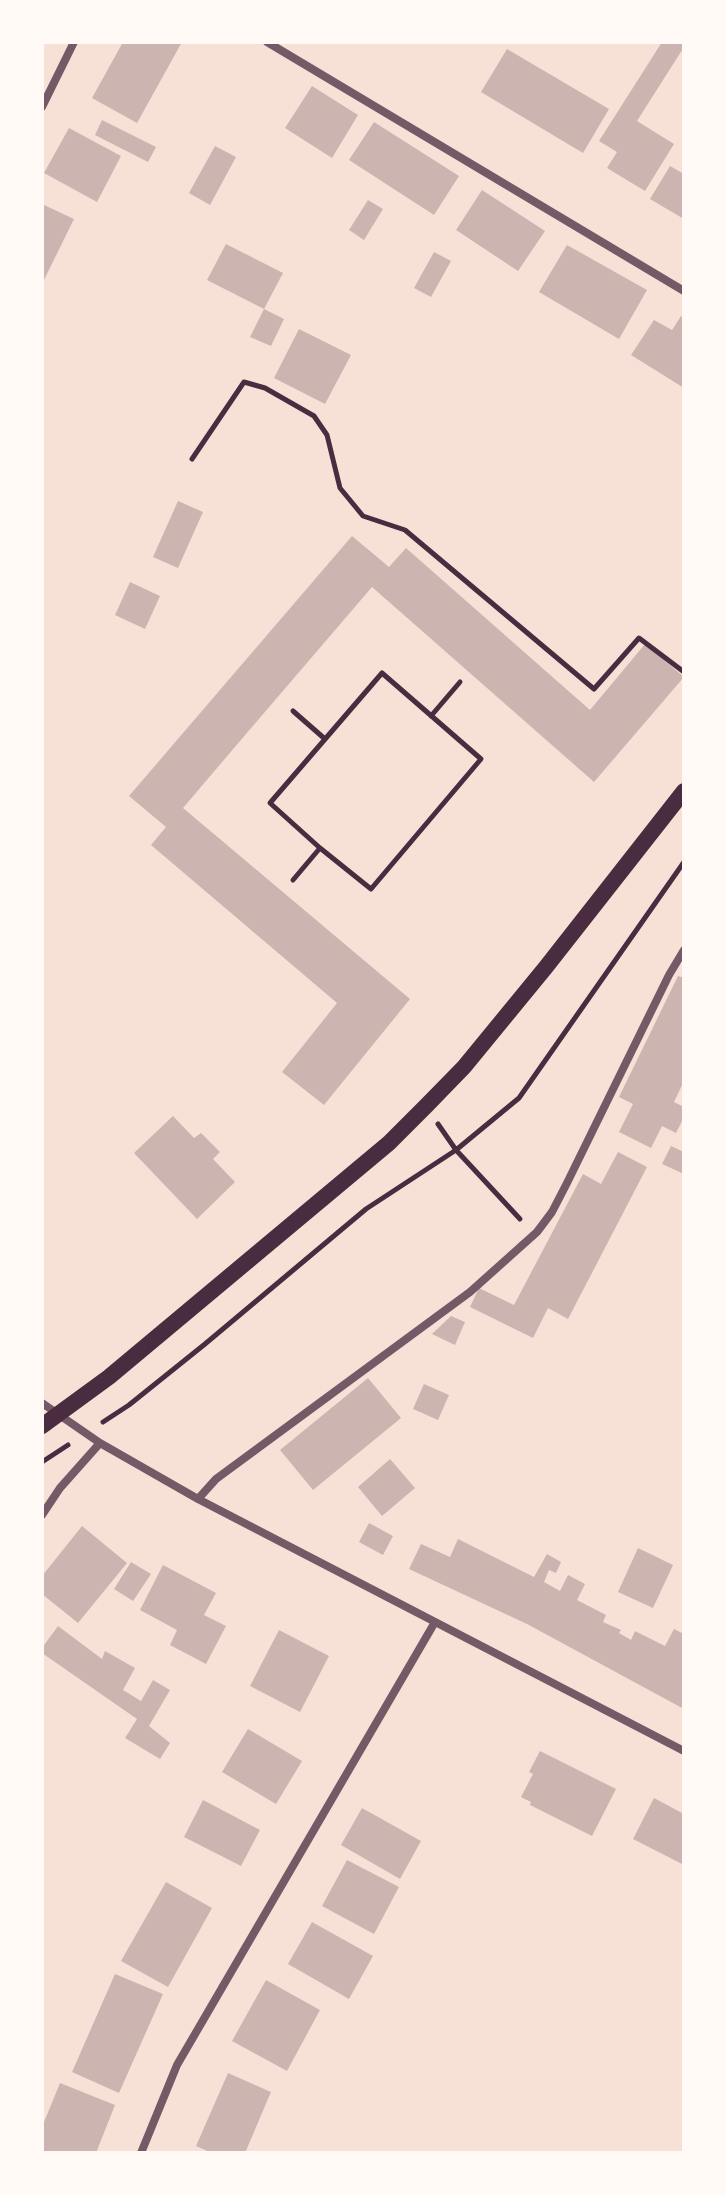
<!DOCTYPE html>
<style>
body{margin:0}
#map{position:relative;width:726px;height:2195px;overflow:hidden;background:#f7e1d7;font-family:"Nunito Sans",sans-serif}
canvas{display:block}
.frame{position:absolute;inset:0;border:44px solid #fffaf5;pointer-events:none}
</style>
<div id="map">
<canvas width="726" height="2195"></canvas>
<div class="frame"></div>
</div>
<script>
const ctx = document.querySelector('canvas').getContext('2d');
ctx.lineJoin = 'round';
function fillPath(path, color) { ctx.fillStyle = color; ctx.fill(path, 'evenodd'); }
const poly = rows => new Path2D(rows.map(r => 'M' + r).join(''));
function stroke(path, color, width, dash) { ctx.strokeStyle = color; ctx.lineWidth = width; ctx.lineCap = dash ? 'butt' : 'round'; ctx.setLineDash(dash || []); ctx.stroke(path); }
fillPath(poly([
 [123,42,182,42,137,123,92,98],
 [662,42,684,42,684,47,637,121,674,144,645,191,607,168,617,152,599,141],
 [507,49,609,109,583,153,481,92],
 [312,86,358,115,332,158,285,128],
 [102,120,156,147,148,162,95,135],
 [374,122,459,176,434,215,349,160],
 [69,128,121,156,97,202,44,173],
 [215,146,236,157,210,205,189,193],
 [670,166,684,174,684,219,650,199],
 [482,190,545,231,518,271,456,230],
 [368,200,383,209,364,240,349,230],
 [42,204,74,219,42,284],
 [226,244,283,273,264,309,284,319,271,346,250,337,264,309,207,280],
 [567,245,647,290,619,339,539,292],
 [434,252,451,261,431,297,414,288],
 [681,316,684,318,684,388,631,355,654,320,672,330],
 [299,329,351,355,325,404,274,378],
 [178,501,203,512,178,568,153,557],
 [352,536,389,567,406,548,590,710,645,644,684,677,594,782,372,587,240,741,183,808,410,999,324,1105,282,1072,337,1003,151,845,166,827,129,796],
 [130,582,160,596,145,629,115,615],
 [678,976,684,978,684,1081,674,1102,684,1107,684,1117,676,1133,662,1126,651,1148,619,1132,633,1104,619,1097],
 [173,1116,194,1138,201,1133,220,1152,213,1159,235,1182,197,1219,134,1153],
 [671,1146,684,1152,684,1174,662,1164],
 [618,1152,647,1167,568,1319,548,1308,533,1338,470,1307,479,1288,514,1305,583,1174,601,1184],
 [451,1316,465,1322,455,1345,432,1334],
 [368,1378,401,1418,313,1490,280,1450],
 [424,1384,449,1395,438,1420,413,1409],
 [390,1459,415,1488,382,1516,358,1487],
 [369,1523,393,1536,383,1555,359,1542],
 [82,1526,127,1563,78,1623,42,1594,42,1576],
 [458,1539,534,1577,547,1554,561,1562,556,1573,549,1570,544,1582,560,1591,568,1575,585,1584,577,1600,606,1615,603,1622,621,1630,619,1633,631,1640,635,1631,665,1646,674,1629,684,1634,684,1709,527,1624,409,1569,421,1544,450,1557],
 [638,1548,673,1565,653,1608,618,1592],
 [131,1562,151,1574,133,1601,114,1589],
 [163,1565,216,1593,204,1615,226,1626,206,1664,170,1645,177,1630,140,1610],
 [58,1626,102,1659,105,1651,135,1668,123,1690,141,1701,153,1680,170,1690,149,1726,170,1743,160,1759,125,1738,137,1719,42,1653,42,1648],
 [279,1630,329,1656,300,1712,250,1686],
 [248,1729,302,1761,276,1804,222,1772],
 [540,1751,616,1789,592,1836,530,1805,531,1802,521,1797,533,1774,529,1772],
 [654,1798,684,1814,684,1865,633,1839],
 [203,1800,260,1830,241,1866,184,1837],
 [362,1808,421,1841,400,1879,341,1845],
 [347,1860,399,1887,374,1934,322,1906],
 [166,1882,212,1908,168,1987,121,1961],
 [312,1922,373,1956,349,1999,288,1964],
 [115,1974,163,1994,119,2093,72,2072],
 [266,1980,320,2010,287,2071,232,2041],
 [228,2073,271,2092,245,2153,212,2153,196,2146],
 [60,2083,115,2105,96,2153,42,2153,42,2127]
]), '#ccb4b1');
stroke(poly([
 [192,459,244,382,265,388,314,416,327,435,340,488,363,516,405,530,594,689,639,638,684,672],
 [293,711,325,739],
 [431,716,460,682],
 [293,880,320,848,270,803,382,673,481,759,371,889,320,848],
 [438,1124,456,1150,520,1219],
 [103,1422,129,1405,205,1344,366,1209,456,1150,519,1098,684,862],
 [42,1462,68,1445]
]), '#4a2c40', 5);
stroke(poly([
 [267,42,684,291],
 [42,107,74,42],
 [42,1403,100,1443,198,1499,684,1751],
 [198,1499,216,1479,470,1292,537,1232,552,1212,567,1183,669,975,684,950],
 [42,1515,60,1488,100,1443],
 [141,2153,177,2065,435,1622]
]), '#755966', 8);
stroke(poly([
 [42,1426,109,1377,389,1143,426,1106,464,1067,546,967,684,791]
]), '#4a2c40', 16);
</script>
